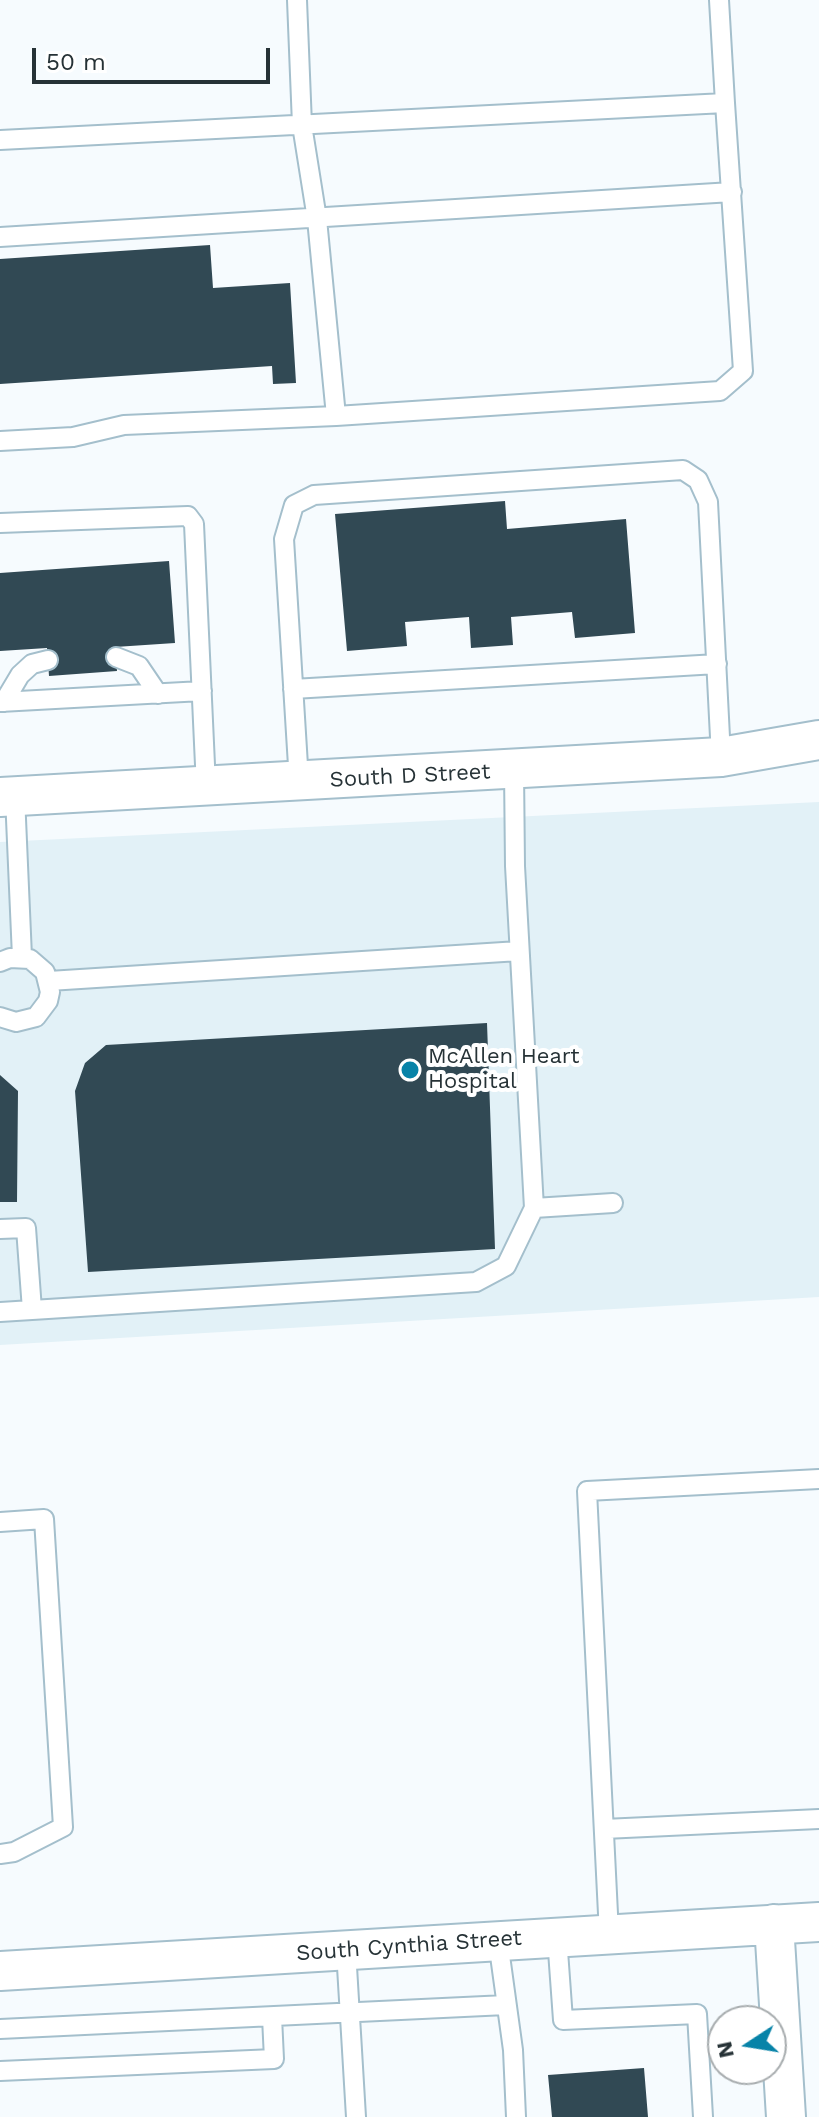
<!DOCTYPE html>
<style>
body{margin:0}
#map{position:relative;width:819px;height:2117px;overflow:hidden;background:#f6fbfe;font-family:"Work Sans",sans-serif}
canvas{display:block}
.north{position:absolute;left:707px;top:2005px;width:80px;height:80px;box-sizing:border-box;background:#fff;border:2px solid #a8adaf;border-radius:50%;rotate:258deg;font-size:22px;font-weight:700;line-height:32px;text-align:center;color:#263236}
.north::after{content:'';display:block;margin:auto;width:28px;height:36px;background:#0783a8;clip-path:polygon(50% 0,100% 100%,50% 72%,0 100%)}
.scale{position:absolute;left:32px;top:48px;width:238px;height:36px;box-sizing:border-box;border:4px solid #263236;border-top:0;padding-left:10px;font-size:24px;line-height:28px;white-space:nowrap;color:#263236;-webkit-text-stroke:6px #fff;paint-order:stroke}
</style>
<div id="map">
<canvas width="819" height="2117"></canvas>
<div class="north">N</div>
<div class="scale">50 m</div>
</div>
<script>
const ctx = document.querySelector('canvas').getContext('2d');
ctx.lineJoin = 'round';
function fillPath(path, color) { ctx.fillStyle = color; ctx.fill(path, 'evenodd'); }
const poly = rows => new Path2D(rows.map(r => 'M' + r).join(''));
function stroke(path, color, width, dash) { ctx.strokeStyle = color; ctx.lineWidth = width; ctx.lineCap = dash ? 'butt' : 'round'; ctx.setLineDash(dash || []); ctx.stroke(path); }
function label(font, color, halo, rows, align = 'center') {
  ctx.font = font + ' "Work Sans",sans-serif'; ctx.lineWidth = 8; ctx.setLineDash([]); ctx.textBaseline = 'middle'; ctx.strokeStyle = halo; ctx.fillStyle = color; for (const [text, x, y, turn = 0] of rows) {
    ctx.save(); ctx.translate(x, y); ctx.rotate((+turn || 0) * Math.PI / 180); ctx.textAlign = isNaN(turn) ? turn : align; if (halo) ctx.strokeText(text, 0, 0); ctx.fillText(text, 0, 0); ctx.restore();
  }
}
fillPath(poly([
 [819,802,819,1297,0,1345,0,842]
]), '#e2f1f7');
fillPath(poly([
 [210,245,213,288,290,283,296,383,273,384,272,366,0,384,0,259],
 [505,501,507,529,626,519,635,633,575,638,572,612,511,617,513,645,471,648,469,617,405,622,407,646,347,651,335,514],
 [169,561,175,643,115,647,117,671,49,676,47,648,0,651,0,573],
 [487,1023,495,1249,88,1272,75,1091,85,1063,106,1045],
 [0,1075,18,1091,17,1202,0,1202],
 [644,2068,648,2117,552,2117,548,2075]
]), '#314954');
const service = poly([
 [0,140,725,103,719,0],
 [0,237,732,192],
 [336,416,720,391,743,371,725,103],
 [0,441,73,437,124,425,336,416,317,219,302,125,297,0],
 [0,523,188,516,194,524,206,787],
 [116,657,139,666,158,694],
 [293,689,717,664],
 [0,702,202,691],
 [4,702,20,675,32,664,48,660],
 [514,770,515,866,534,1208],
 [299,782,284,539,294,505,314,495,683,470,698,480,708,502,721,757],
 [15,796,22,957],
 [0,962,10,958,30,959,45,972,50,992,48,1001,36,1017,16,1022,0,1017],
 [49,981,519,951],
 [0,1229,26,1228,32,1310,0,1312],
 [32,1310,476,1282,506,1266,534,1208,613,1203],
 [0,1522,44,1519,63,1827,14,1852,0,1854],
 [604,1829,819,1819],
 [609,1934,587,1491,819,1479],
 [557,1937,563,2020,697,2014,703,2117],
 [498,1941,513,2050,516,2117],
 [346,1950,356,2117],
 [0,2029,506,2005],
 [0,2071,274,2059,272,2017]
]);
const minor = poly([
 [0,797,721,757,819,740],
 [774,1924,786,2117],
 [0,1971,819,1922]
]);
stroke(service, '#a4bfcc', 22);
stroke(minor, '#a4bfcc', 42);
stroke(service, '#fff', 18);
stroke(minor, '#fff', 38);
for (const [x, y, r, color] of [
 [410,1070,10,"#0783a8"]
]) { const dot = new Path2D(); dot.arc(x, y, r, 0, 2 * Math.PI); ctx.fillStyle = color; ctx.fill(dot); stroke(dot, '#fff', 3); }
label('22px', '#263236', '#fff', [
 ["South D Street",410,776,-3],
 ["South Cynthia Street",409,1946,-4]
]);
label('22px', '#263236', '#fff', [
 ["McAllen Heart",428,1057],
 ["Hospital",428,1082]
], 'left');
</script>
